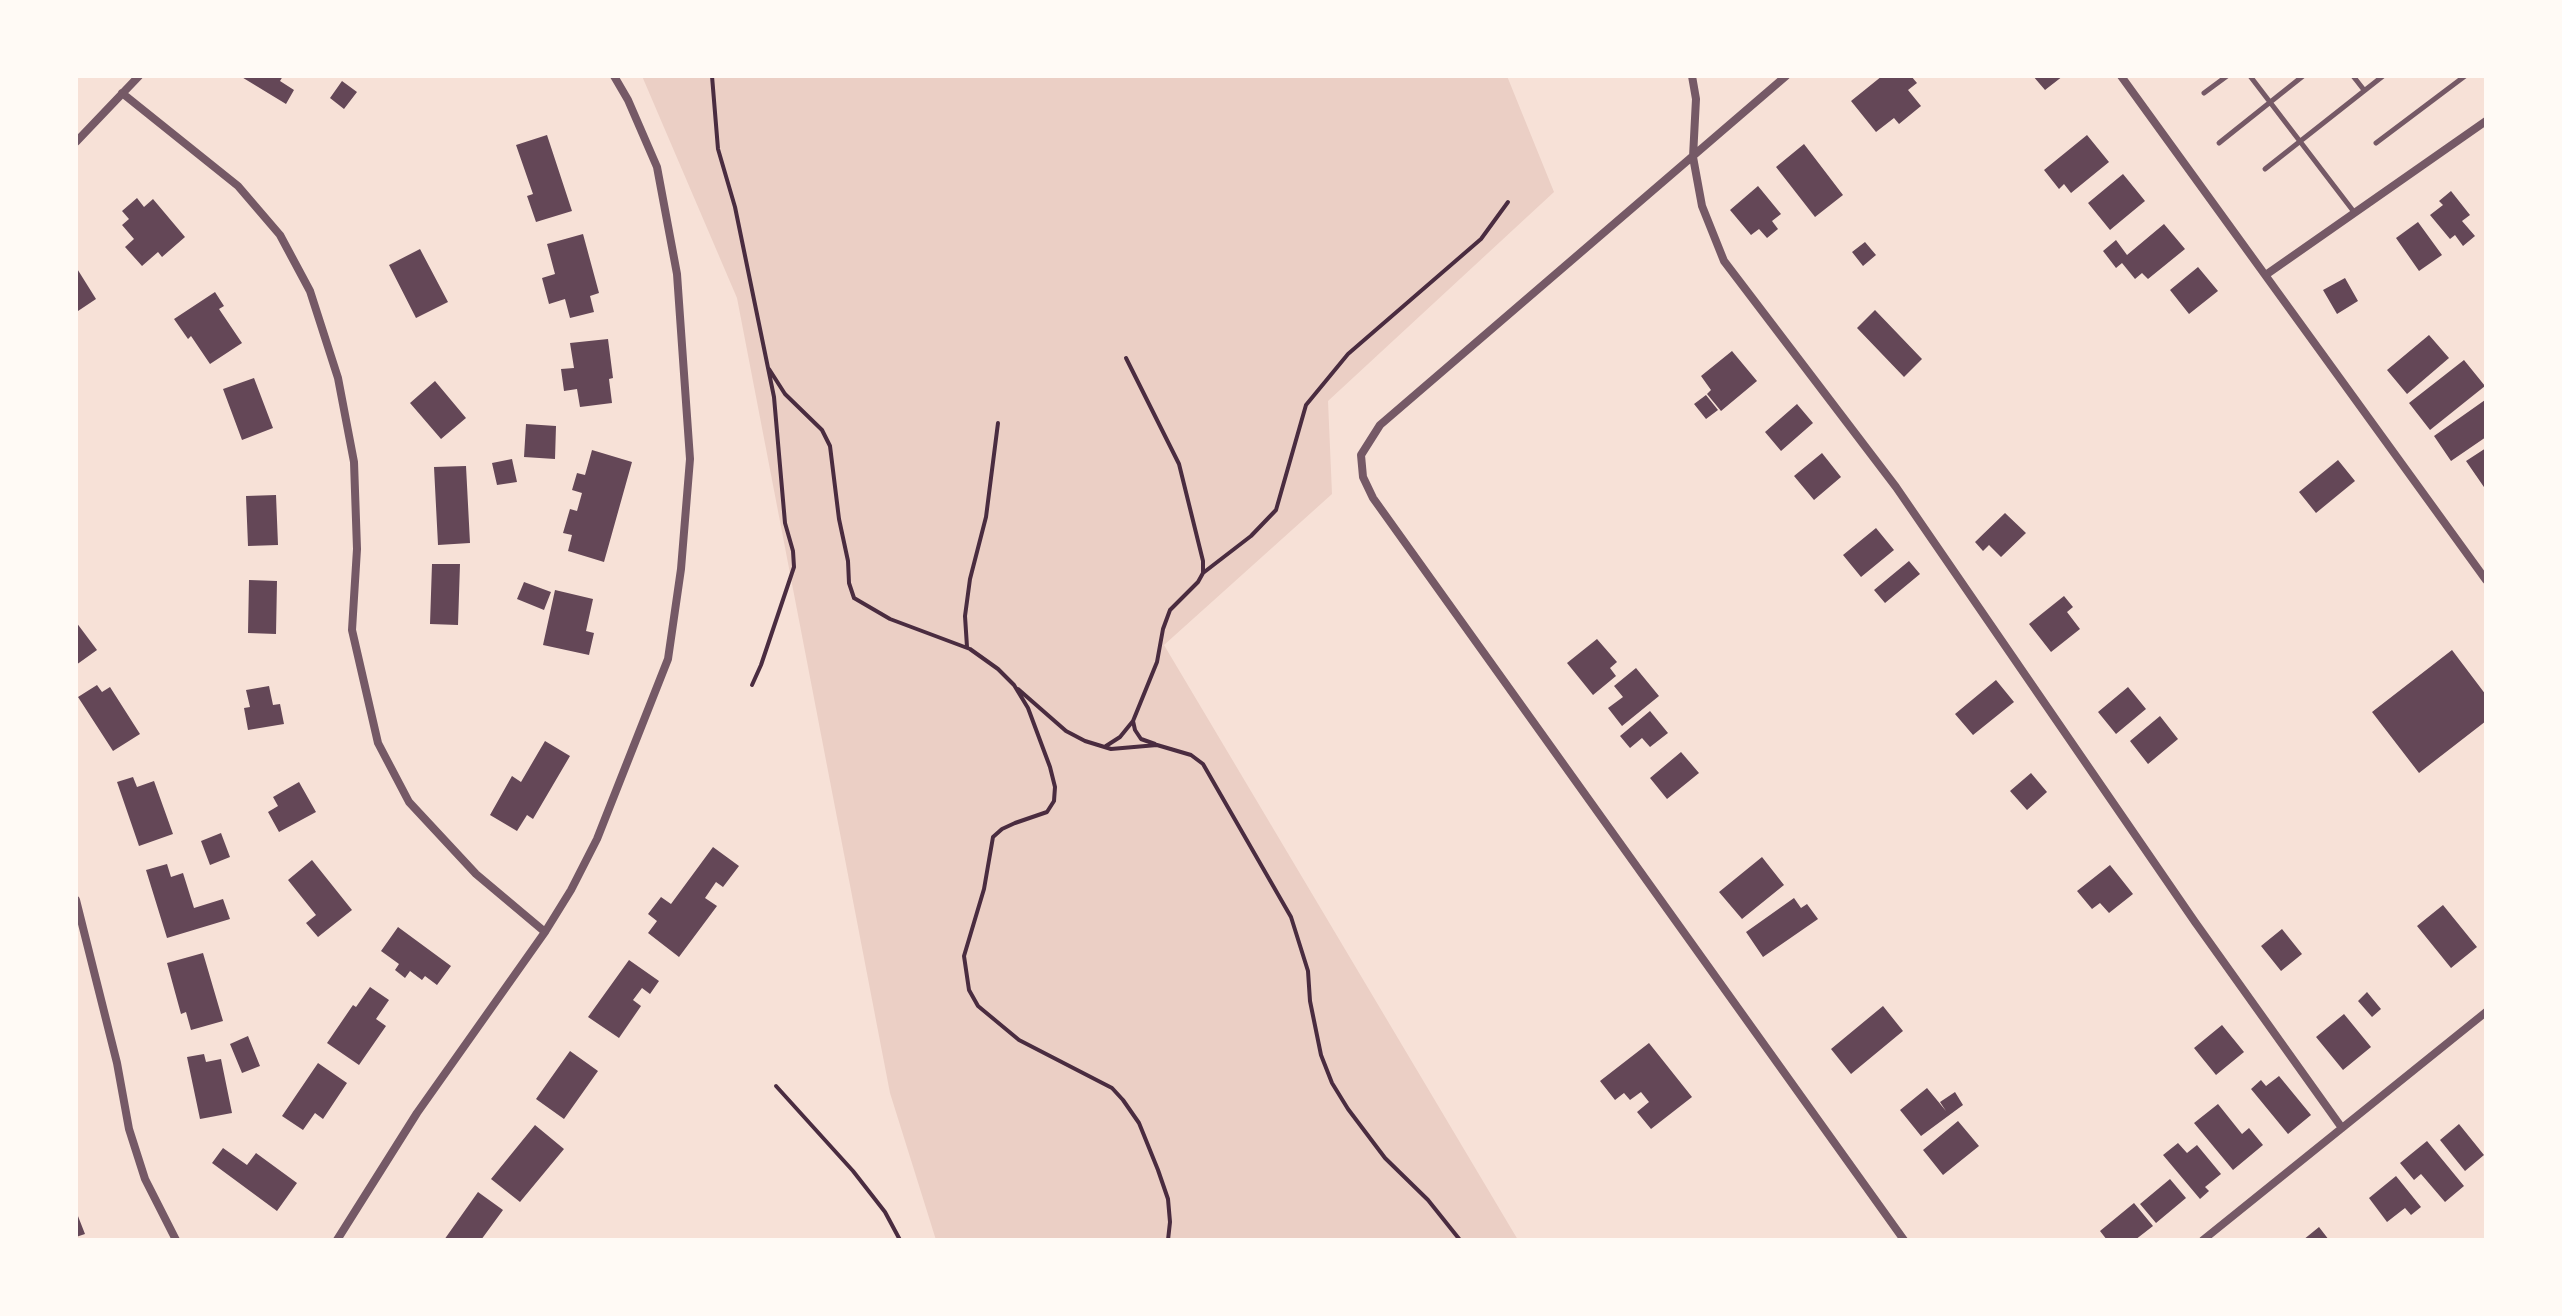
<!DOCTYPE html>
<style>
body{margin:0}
#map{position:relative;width:2562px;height:1316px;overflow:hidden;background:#f7e1d7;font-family:"DejaVu Sans",sans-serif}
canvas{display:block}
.frame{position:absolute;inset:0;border:78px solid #fffaf5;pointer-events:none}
</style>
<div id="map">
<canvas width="2562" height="1316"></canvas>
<div class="frame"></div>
</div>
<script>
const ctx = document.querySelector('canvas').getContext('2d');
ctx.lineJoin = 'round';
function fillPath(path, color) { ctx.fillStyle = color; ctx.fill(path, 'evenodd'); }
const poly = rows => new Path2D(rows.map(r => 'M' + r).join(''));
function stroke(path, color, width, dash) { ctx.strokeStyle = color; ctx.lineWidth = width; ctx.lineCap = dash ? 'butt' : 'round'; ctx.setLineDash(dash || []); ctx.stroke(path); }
fillPath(poly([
 [642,76,1507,76,1554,192,1328,401,1332,494,1164,645,1518,1240,936,1240,890,1093,737,298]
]), '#ebcfc5');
fillPath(poly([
 [240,76,283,76,280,81,294,90,286,104],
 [1882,76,1911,76,1917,83,1908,90,1921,106,1899,124,1894,118,1876,132,1851,101],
 [2033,76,2063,76,2045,90],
 [342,81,357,92,344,109,330,98],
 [547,135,572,211,536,222,527,196,533,194,516,145],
 [2087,135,2109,162,2071,193,2064,184,2059,189,2044,170],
 [1804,144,1843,195,1815,217,1776,167],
 [2123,174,2145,201,2110,230,2088,203],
 [1758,186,1781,214,1772,221,1778,229,1767,238,1759,229,1751,235,1730,210],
 [2451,191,2470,215,2462,221,2475,236,2463,246,2455,235,2450,239,2430,215,2443,205,2439,201],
 [137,198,144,207,153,199,185,237,162,257,158,252,142,266,125,247,134,239,122,225,129,219,122,211],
 [2418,222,2442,255,2419,271,2396,238],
 [2164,224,2185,249,2148,279,2142,273,2135,279,2122,263,2116,268,2103,251,2116,240,2127,255],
 [583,234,599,293,590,296,594,312,570,318,565,299,549,304,542,278,555,274,547,244],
 [1865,242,1876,255,1863,266,1852,252],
 [420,249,448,302,416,318,389,265],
 [76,267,96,299,78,311,76,307],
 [2198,267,2218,291,2189,314,2170,290],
 [2345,278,2358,301,2337,314,2323,290],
 [215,292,224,306,219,309,242,343,210,364,191,336,188,339,174,319],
 [1875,310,1922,359,1904,377,1857,328],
 [2429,335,2449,358,2407,394,2387,370],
 [608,339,613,378,609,379,612,403,580,407,577,389,564,391,561,369,574,368,570,343],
 [1732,351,1757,381,1721,411,1707,394,1711,390,1701,376],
 [2464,360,2485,386,2430,430,2409,403],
 [254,378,273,428,242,440,223,389],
 [435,381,466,418,441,439,410,403],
 [1706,395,1718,410,1706,419,1694,404],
 [2485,400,2486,437,2451,461,2434,436],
 [1797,404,1813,423,1781,451,1765,432],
 [526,424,556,426,555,459,524,457],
 [2486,448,2486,490,2466,461],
 [592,450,632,462,604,562,568,551,572,535,563,533,570,509,577,511,582,493,572,490,577,473,585,475],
 [1822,453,1841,477,1814,500,1794,476],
 [512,459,517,482,497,485,492,463],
 [2338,460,2355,481,2316,513,2299,492],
 [466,466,470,543,438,545,434,467],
 [276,495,278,545,248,546,246,496],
 [2005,513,2026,533,2001,557,1989,545,1983,551,1975,542],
 [1876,528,1894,550,1861,577,1843,555],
 [1909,561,1920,574,1885,603,1874,590],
 [432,564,460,564,458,625,430,624],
 [249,580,277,581,276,634,248,633],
 [524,582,551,592,544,610,517,599],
 [555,590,593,599,586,631,594,633,589,655,543,645],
 [2064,596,2073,607,2067,612,2080,629,2051,652,2029,624],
 [76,622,97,650,76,665],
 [1597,639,1617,662,1610,668,1616,676,1593,695,1567,663],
 [2452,650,2486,695,2486,721,2419,773,2372,712],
 [1636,668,1659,696,1622,726,1608,708,1623,697,1614,686],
 [1996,680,2014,702,1973,735,1955,714],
 [97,685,102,692,110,687,140,734,113,751,78,697],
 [269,686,273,705,280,704,284,724,248,730,244,708,250,707,246,690],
 [2128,687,2146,709,2116,734,2098,712],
 [1650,711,1668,733,1650,747,1642,738,1630,748,1620,736],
 [2160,716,2178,739,2148,764,2130,741],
 [545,741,570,756,533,819,527,815,517,831,490,815,512,776,521,782],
 [1681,752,1699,773,1667,799,1650,778],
 [2031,773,2047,792,2027,810,2010,791],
 [133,777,137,787,154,781,173,834,139,846,117,782],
 [299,782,316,812,279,832,268,812,278,806,273,797],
 [221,833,230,857,210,865,201,841],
 [713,847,739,866,723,887,716,882,705,898,717,906,679,957,648,933,657,921,648,914,661,897,671,904],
 [1762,857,1784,885,1742,919,1719,892],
 [312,860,352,910,318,937,306,923,316,915,288,880],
 [167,864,171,877,183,873,194,908,223,899,230,919,167,938,146,870],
 [2110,865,2133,894,2109,913,2100,903,2092,909,2077,891],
 [1794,898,1801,908,1807,904,1818,919,1763,957,1746,932],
 [2443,905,2477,947,2451,968,2417,926],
 [398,927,451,966,437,985,425,976,422,980,410,971,405,978,395,970,399,964,381,951],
 [2282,929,2302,954,2281,971,2261,946],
 [203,953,223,1021,191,1030,186,1012,181,1014,167,963],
 [629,960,659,981,650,994,642,988,633,1000,641,1006,619,1038,588,1017],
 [370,987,389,1000,376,1019,386,1026,359,1065,327,1043,353,1005,356,1007],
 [2367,992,2381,1009,2372,1017,2358,1001],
 [1883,1006,1903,1031,1851,1074,1831,1049],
 [2344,1014,2371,1047,2343,1070,2316,1037],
 [2222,1025,2244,1052,2216,1075,2194,1048],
 [248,1036,260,1066,242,1073,230,1044],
 [1649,1043,1692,1097,1651,1129,1637,1112,1649,1102,1641,1092,1630,1100,1624,1093,1615,1100,1600,1081],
 [570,1051,598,1071,564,1119,536,1099],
 [204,1054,206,1062,221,1059,232,1113,200,1119,187,1057],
 [318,1063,347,1083,323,1119,315,1113,303,1130,282,1116],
 [2279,1076,2311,1115,2288,1134,2251,1089,2261,1080,2266,1086],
 [1927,1088,1946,1111,1940,1102,1955,1092,1963,1105,1921,1136,1900,1110],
 [2218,1104,2242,1134,2249,1128,2263,1145,2233,1170,2194,1123],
 [1958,1121,1979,1146,1943,1175,1923,1150],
 [2459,1124,2484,1155,2465,1171,2440,1140],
 [535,1125,564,1149,520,1202,491,1179],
 [2427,1141,2464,1186,2445,1202,2421,1174,2414,1180,2400,1163],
 [2178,1143,2187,1153,2197,1145,2221,1174,2205,1187,2209,1191,2200,1199,2163,1155],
 [223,1148,247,1165,256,1153,297,1183,277,1211,212,1163],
 [2396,1176,2421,1207,2411,1215,2405,1208,2387,1222,2369,1198],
 [2170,1179,2186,1198,2156,1223,2140,1204],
 [478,1192,503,1210,481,1240,444,1240],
 [2134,1203,2153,1226,2135,1240,2107,1240,2100,1231],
 [76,1211,85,1234,76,1237],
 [2319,1227,2329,1240,2303,1240]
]), '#644757');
stroke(poly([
 [712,76,718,149,735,207,774,397,785,523,793,551,794,567,761,665,752,685],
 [1126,358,1179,464,1203,561,1203,573,1198,582,1170,610,1163,629,1157,662,1133,721,1135,730,1141,739,1155,744],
 [769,369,785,394,822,430,830,446,839,519,848,561,849,583,854,598,890,619,970,649,998,669,1014,685,1028,708,1050,767,1055,787,1054,801,1047,812,1015,823,1002,829,993,837,984,889,964,956,969,990,978,1006,1019,1040,1112,1088,1123,1100,1139,1123,1158,1170,1168,1199,1170,1222,1168,1240],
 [1203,573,1251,536,1276,510,1306,405,1348,354,1481,239,1508,202],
 [967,647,965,616,970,579,986,517,998,423],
 [1018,689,1066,731,1085,741,1111,749,1157,745,1191,755,1203,764,1291,917,1308,971,1310,1001,1321,1055,1332,1083,1348,1109,1385,1158,1428,1200,1460,1240],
 [1106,746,1120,737,1133,721],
 [776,1086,853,1171,885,1212,900,1240]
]), '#4a2c40', 4);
stroke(poly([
 [2250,76,2354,212],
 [2353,76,2364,90],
 [2204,93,2227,76],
 [2219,143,2303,76],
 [2376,143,2465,76],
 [2265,169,2383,76]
]), '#755966', 5);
stroke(poly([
 [1692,76,1696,99,1693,157,1702,206,1724,261,1896,487,2195,922,2342,1128],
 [1786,76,1380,425,1361,455,1363,477,1373,498,1904,1240],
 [2121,76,2486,580],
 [122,93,238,186,280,235,310,291,338,378,354,462,357,549,352,630,378,743,409,802,476,874,545,932],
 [76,142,139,76],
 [2267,274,2486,121],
 [76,900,117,1063,129,1129,145,1179,176,1240],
 [337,1240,417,1113,545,932,571,890,597,839,668,659,681,569,690,459,677,274,657,167,628,100,614,76],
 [2203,1240,2486,1012]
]), '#755966', 8);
</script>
